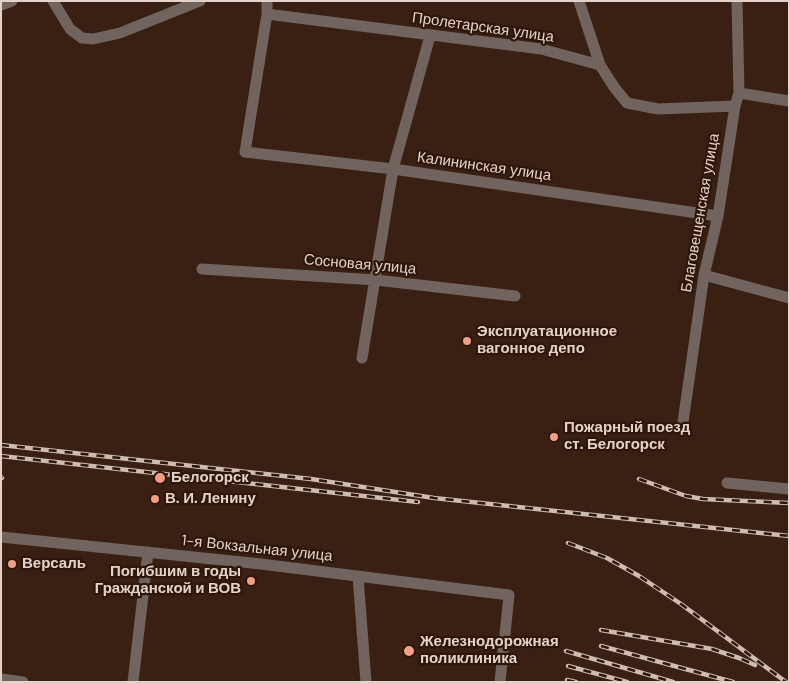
<!DOCTYPE html>
<meta charset="utf-8">
<style>
body{margin:0}
#map{position:relative;width:790px;height:683px;overflow:hidden;background:#392013;font-family:"DM Sans",sans-serif}
canvas{display:block}
.frame{position:absolute;inset:0;border:2px solid #e4d2ca;pointer-events:none}
</style>
<div id="map">
<canvas width="790" height="683"></canvas>
<div class="frame"></div>
</div>
<script>
const ctx = document.querySelector('canvas').getContext('2d');
ctx.lineJoin = 'round';
const poly = rows => new Path2D(rows.map(r => 'M' + r).join(''));
function stroke(path, color, width, dash) { ctx.strokeStyle = color; ctx.lineWidth = width; ctx.lineCap = dash ? 'butt' : 'round'; ctx.setLineDash(dash || []); ctx.stroke(path); }
function label(font, color, halo, rows, align = 'center') {
  ctx.font = font + ' "DM Sans",sans-serif'; ctx.lineWidth = 4.5; ctx.setLineDash([]); ctx.textBaseline = 'middle'; ctx.strokeStyle = halo; ctx.fillStyle = color; for (const [text, x, y, turn = 0] of rows) {
    ctx.save(); ctx.translate(x, y); ctx.rotate((+turn || 0) * Math.PI / 180); ctx.textAlign = isNaN(turn) ? turn : align; if (halo) ctx.strokeText(text, 0, 0); ctx.fillText(text, 0, 0); ctx.restore();
  }
}
stroke(poly([
 [53,1,70,29,82,38,93,39,120,33,200,1],
 [267,1,267,14,245,152,393,169,718,216],
 [579,1,600,65],
 [1,5,12,1],
 [267,14,541,49,600,65,614,87,627,103,658,109,735,106],
 [739,93,789,101],
 [202,269,376,280,515,296],
 [704,275,789,298],
 [362,358,393,169,430,36],
 [682,429,704,275,718,216,735,106,739,93,737,1],
 [727,483,789,489],
 [1,537,261,564,509,595,500,682],
 [358,576,366,682],
 [1,679,23,682],
 [133,682,148,552]
]), '#71635e', 11);
const rail = poly([
 [1,445,311,479,434,498,789,536],
 [1,456,418,502],
 [1,477,2,478],
 [639,479,686,496,703,499,789,503],
 [568,543,607,558,639,576,681,604,786,682],
 [601,630,712,649,739,658,755,665],
 [601,646,733,682],
 [566,651,673,682],
 [568,666,627,682],
 [567,680,576,682]
]);
stroke(rail, '#cebbb2', 4.5);
stroke(rail, '#2e170a', 2.5, [8]);
for (const [x, y, r, color] of [
 [467,341,5,"#f39f86"],
 [554,437,5,"#f39f86"],
 [160,478,6,"#f39f86"],
 [155,499,5,"#f39f86"],
 [12,564,5,"#f39f86"],
 [251,581,5,"#f39f86"],
 [409,651,6,"#f39f86"]
]) { const dot = new Path2D(); dot.arc(x, y, r, 0, 2 * Math.PI); ctx.fillStyle = color; ctx.fill(dot); stroke(dot, '#2e170a', 2); }
label('15px', '#e4d2ca', '#2e170a', [
 ["Пролетарская улица",483,28,8],
 ["Калининская улица",484,167,8],
 ["Благовещенская улица",701,213,-80],
 ["Сосновая улица",360,265,5],
 ["1-я Вокзальная улица",257,549,6]
]);
label('bold 15px', '#e4d2ca', '#2e170a', [
 ["Эксплуатационное",477,332],
 ["вагонное депо",477,349],
 ["Пожарный поезд",564,428],
 ["ст. Белогорск",564,445],
 ["Белогорск",171,478],
 ["В. И. Ленину",165,499],
 ["Версаль",22,564],
 ["Погибшим в годы",241,572,"right"],
 ["Гражданской и ВОВ",241,589,"right"],
 ["Железнодорожная",420,642],
 ["поликлиника",420,659]
], 'left');
</script>
